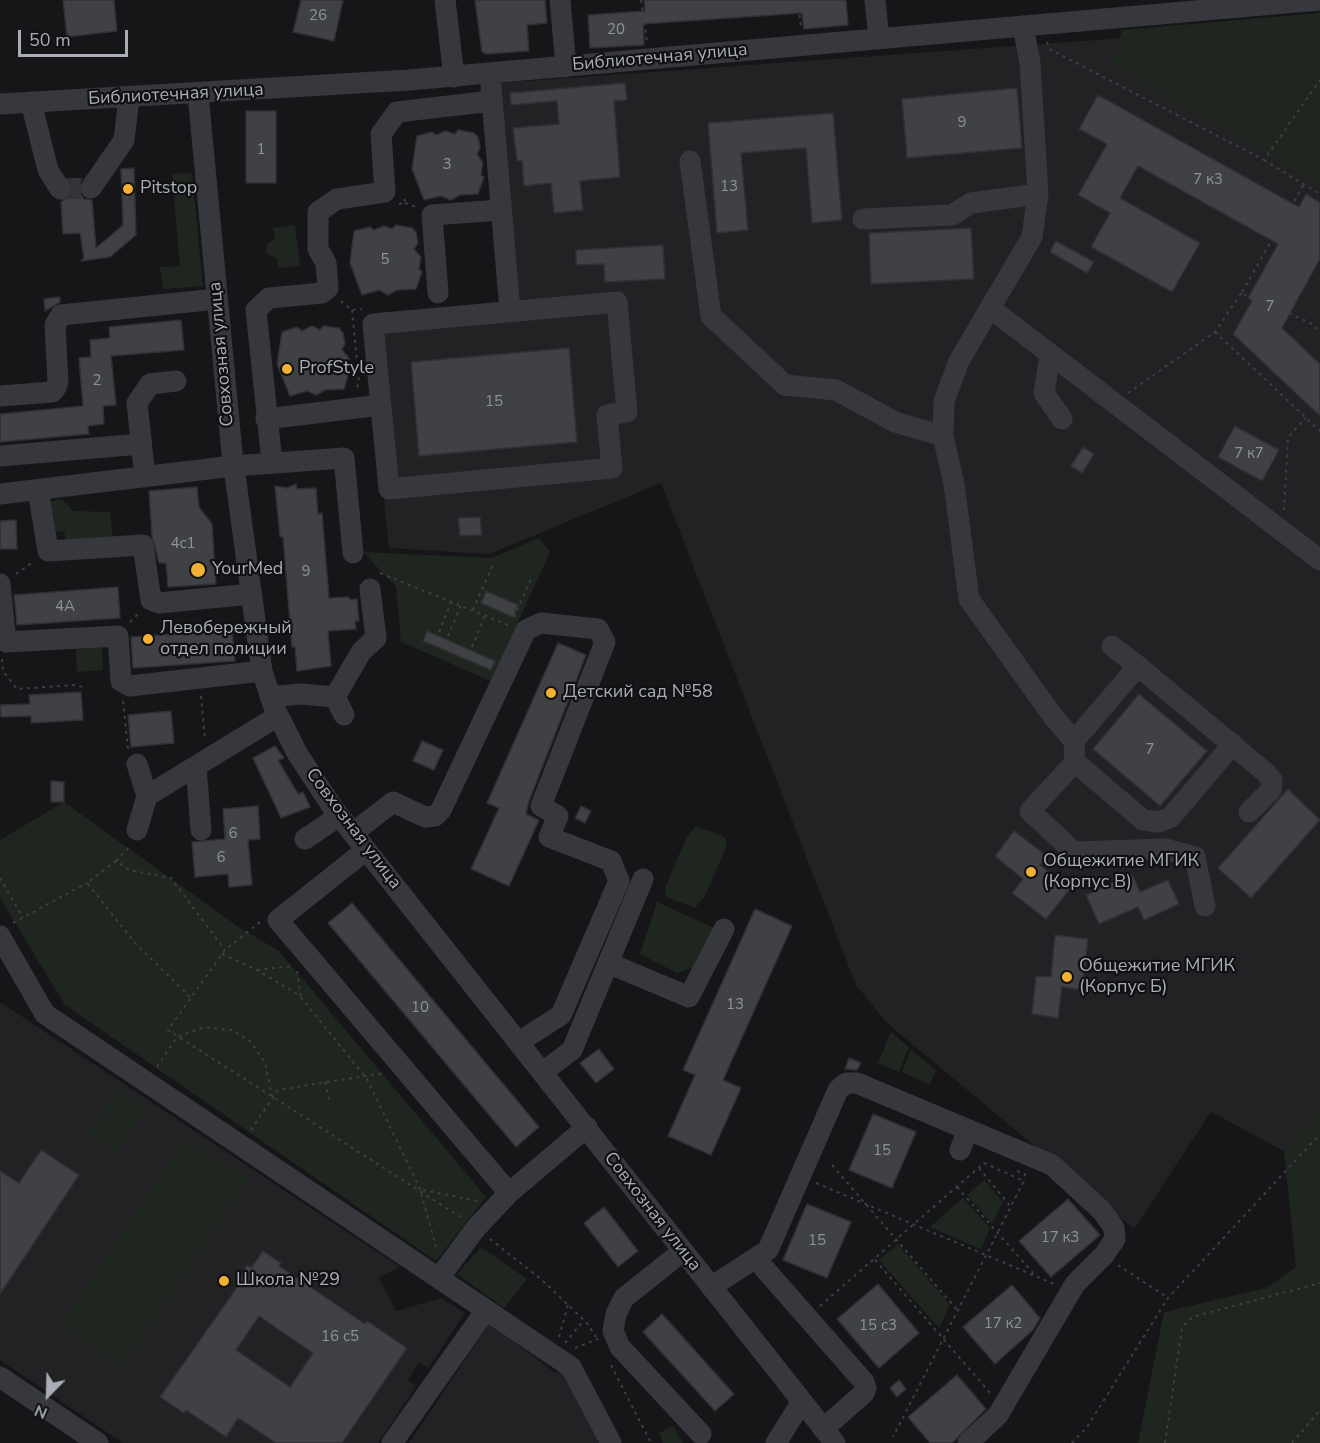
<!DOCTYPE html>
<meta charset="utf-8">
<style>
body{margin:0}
#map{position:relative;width:1320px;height:1443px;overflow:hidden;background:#161618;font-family:"Nunito Sans",sans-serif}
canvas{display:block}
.north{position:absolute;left:18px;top:1365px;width:60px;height:60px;-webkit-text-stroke:4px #111113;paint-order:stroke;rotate:203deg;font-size:16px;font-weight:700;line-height:24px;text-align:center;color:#a8adb8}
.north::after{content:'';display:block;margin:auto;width:21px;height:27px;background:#a8adb8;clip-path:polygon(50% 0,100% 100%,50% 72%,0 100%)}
.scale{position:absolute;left:18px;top:30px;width:110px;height:27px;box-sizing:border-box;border:3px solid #a8adb8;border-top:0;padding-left:8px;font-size:18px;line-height:21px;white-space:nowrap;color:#a8adb8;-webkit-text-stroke:4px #111113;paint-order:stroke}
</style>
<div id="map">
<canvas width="1320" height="1443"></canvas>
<div class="north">N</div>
<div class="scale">50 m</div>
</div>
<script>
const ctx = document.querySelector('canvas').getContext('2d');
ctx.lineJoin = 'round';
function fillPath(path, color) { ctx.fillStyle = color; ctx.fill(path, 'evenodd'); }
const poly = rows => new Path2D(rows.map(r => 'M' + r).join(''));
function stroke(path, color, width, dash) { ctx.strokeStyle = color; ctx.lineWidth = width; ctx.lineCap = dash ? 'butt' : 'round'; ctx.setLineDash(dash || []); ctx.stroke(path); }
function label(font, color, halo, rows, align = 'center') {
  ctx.font = font + ' "Nunito Sans",sans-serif'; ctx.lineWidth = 4.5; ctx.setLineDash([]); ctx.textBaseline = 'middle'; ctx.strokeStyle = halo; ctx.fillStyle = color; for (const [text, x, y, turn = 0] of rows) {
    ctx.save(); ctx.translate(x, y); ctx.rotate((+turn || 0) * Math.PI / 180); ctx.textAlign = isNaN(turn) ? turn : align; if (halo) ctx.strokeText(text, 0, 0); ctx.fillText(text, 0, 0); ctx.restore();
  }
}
fillPath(poly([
 [1320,24,1320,1108,1284,1151,1211,1112,1134,1229,887,1023,856,985,661,483,489,554,389,548,365,321,502,305,485,84],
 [0,1002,400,1267,379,1278,396,1311,441,1298,465,1313,428,1368,419,1362,408,1380,416,1386,378,1443,123,1443,0,1360],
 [490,1323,554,1372,562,1372,606,1443,409,1443]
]), '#222225');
fillPath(poly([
 [1320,13,1320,186,1112,65,1122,30],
 [192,173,203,286,163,289,160,267,180,266,172,174],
 [295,225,300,266,278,268,277,258,267,254,266,245,275,238,273,228],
 [62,499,73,511,110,512,113,539,66,541,64,531,54,532,48,502],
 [539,538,550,552,491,681,401,642,396,587,363,552,491,558],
 [102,647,103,670,77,672,76,649],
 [64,802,237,926,279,951,486,1197,436,1261,65,1005,0,898,0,840],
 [696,826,722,836,726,838,726,847,705,896,695,908,669,898,666,896,665,888,686,838],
 [657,902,714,928,694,967,677,973,640,954],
 [891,1032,909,1047,899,1072,878,1063],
 [911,1050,936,1070,930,1085,902,1072],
 [119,1089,146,1107,115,1153,88,1135],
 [1320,1108,1320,1443,1138,1443,1164,1312,1266,1288,1296,1267,1284,1151],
 [186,1138,250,1180,125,1369,61,1326],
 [984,1180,1003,1202,992,1224,967,1195],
 [963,1198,990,1228,981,1249,930,1227],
 [898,1244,950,1305,939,1328,879,1260],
 [481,1247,527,1279,504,1308,457,1274],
 [673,1426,683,1443,663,1443,659,1433]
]), '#1e261f');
const building = poly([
 [63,0,114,0,117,31,67,37,63,0],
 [301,0,343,0,334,41,293,32,301,0],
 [475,0,545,0,547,23,527,25,529,51,486,54,482,52,475,0],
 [644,0,846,0,848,25,804,29,802,13,643,24,644,45,590,48,588,15,645,11,644,0],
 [625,83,627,100,614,101,620,177,580,181,583,210,554,213,551,183,524,186,522,161,517,161,513,128,559,124,557,101,511,105,510,93,625,83],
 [1017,88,1022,148,907,158,902,99,1017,88],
 [1098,95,1299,207,1306,194,1320,203,1320,259,1282,328,1320,364,1320,416,1233,334,1252,301,1248,298,1278,244,1138,166,1120,198,1200,243,1172,292,1091,247,1110,213,1078,195,1107,144,1079,129,1098,95],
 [246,111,276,111,276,183,246,183,246,111],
 [833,113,842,220,812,223,806,148,741,153,748,230,717,233,708,123,833,113],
 [458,130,474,133,478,137,480,148,477,154,483,163,481,175,484,177,478,194,460,195,451,200,441,196,424,200,412,169,417,136,432,132,436,135,446,131,455,134,458,130],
 [134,168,136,235,110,257,81,261,84,258,80,233,63,234,61,202,71,194,73,188,69,180,82,179,78,186,80,194,84,199,92,200,96,248,123,225,121,169,134,168],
 [396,225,412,228,416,232,418,243,414,249,421,257,419,269,422,272,416,289,397,290,388,295,379,290,362,295,350,263,354,231,370,227,374,230,384,226,392,229,396,225],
 [971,228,974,279,871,284,869,233,971,228],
 [1056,241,1094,262,1087,273,1050,252,1056,241],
 [663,245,665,279,605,282,604,264,576,265,576,250,663,245],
 [60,297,60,302,45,311,44,299,60,297],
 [181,320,184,350,111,356,116,405,103,406,104,424,88,426,89,434,0,442,0,414,83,406,79,358,91,357,90,340,110,338,109,327,181,320],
 [312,326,320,330,323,326,339,328,343,333,345,343,342,350,349,358,347,370,349,372,344,389,325,390,316,395,307,391,290,396,277,364,282,332,297,327,302,331,312,326],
 [569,348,577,442,419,456,411,362,569,348],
 [1235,426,1279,450,1262,481,1218,457,1235,426],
 [1083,447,1094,454,1082,473,1071,466,1083,447],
 [296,484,297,489,316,488,318,514,322,513,329,598,349,597,350,600,357,599,359,621,355,621,356,629,328,631,331,666,297,671,295,647,292,647,283,537,280,537,275,486,287,488,296,484],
 [197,487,199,507,212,524,216,584,168,587,166,563,159,563,152,536,149,491,197,487],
 [480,517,482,535,460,536,458,518,480,517],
 [16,520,17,549,0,549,0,521,16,520],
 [118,587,120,618,17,625,14,595,118,587],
 [486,591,518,605,513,617,481,603,486,591],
 [232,630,235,661,133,668,131,637,232,630],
 [427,631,495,661,491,670,423,641,427,631],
 [558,643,586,655,529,801,526,814,539,820,509,886,471,869,499,808,487,803,558,643],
 [81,692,83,720,31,723,31,716,1,717,0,705,30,704,29,695,81,692],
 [1139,694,1207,751,1160,806,1093,749,1139,694],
 [171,711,174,743,131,747,128,715,171,711],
 [422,741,443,750,434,770,413,761,422,741],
 [275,746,284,758,278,760,298,794,303,792,310,807,281,818,253,758,275,746],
 [51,781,64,782,64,802,51,802,51,781],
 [1288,789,1320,820,1251,898,1218,868,1288,789],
 [258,806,260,839,248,840,252,885,229,887,228,874,195,877,192,842,225,839,223,809,258,806],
 [581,806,591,811,585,823,575,818,581,806],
 [1014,831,1047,856,1040,865,1070,889,1046,919,1012,893,1023,879,995,856,1014,831],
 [1132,874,1140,892,1168,880,1179,904,1144,920,1138,907,1099,924,1086,895,1132,874],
 [352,903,539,1127,516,1147,328,923,352,903],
 [755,909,792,926,723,1080,741,1088,711,1155,668,1136,695,1075,683,1070,755,909],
 [1055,935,1088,939,1082,990,1062,987,1058,1018,1032,1014,1036,976,1051,977,1055,935],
 [599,1049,614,1069,596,1083,580,1063,599,1049],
 [849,1058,861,1063,857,1070,845,1069,849,1058],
 [873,1114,916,1132,892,1188,849,1170,873,1114],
 [41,1150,79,1175,0,1294,0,1171,19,1183,41,1150],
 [1068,1199,1100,1235,1051,1277,1019,1241,1068,1199],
 [807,1204,851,1222,827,1278,783,1260,807,1204],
 [604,1207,638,1251,618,1267,584,1223,604,1207],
 [263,1251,281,1263,279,1266,365,1324,367,1321,407,1348,342,1443,276,1443,238,1418,226,1437,186,1410,184,1413,160,1397,238,1286,235,1284,247,1265,251,1268,263,1251],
 [259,1316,313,1353,290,1387,236,1350,259,1316],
 [878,1284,919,1333,879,1368,837,1319,878,1284],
 [1012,1285,1040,1318,1033,1330,995,1364,963,1327,1012,1285],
 [662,1314,734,1394,715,1411,643,1332,662,1314],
 [957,1375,986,1409,952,1443,930,1443,908,1417,957,1375],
 [899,1380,906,1389,897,1397,890,1388,899,1380]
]);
fillPath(building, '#404145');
stroke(building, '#303034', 1.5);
stroke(poly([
 [60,189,91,188]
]), '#333438', 21, [21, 10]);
stroke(poly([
 [641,0,647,42],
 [798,0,801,27],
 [1047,42,1049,49,1264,160,1320,80],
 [1264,160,1320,194],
 [405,203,416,207],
 [399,204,405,203,404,194],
 [1242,292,1304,184],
 [341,301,352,310,362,309],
 [352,310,359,383,355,390],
 [1289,313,1312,324,1320,332],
 [1215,332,1320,431],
 [1128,393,1215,332,1242,292,1248,298],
 [1284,510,1288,437,1306,418],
 [380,573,508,625],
 [16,574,33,562],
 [473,610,494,562],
 [514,617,532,577],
 [130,622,139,613],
 [439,632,451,602],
 [448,636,461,605],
 [472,647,485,615],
 [2,659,3,671,17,689,76,685,86,688],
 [201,696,205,739],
 [123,701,128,749],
 [116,861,130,846],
 [0,878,23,918],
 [260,922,225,950,168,1030,462,1218],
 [13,923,87,883],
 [222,954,257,970,299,995,367,1079,420,1189,437,1251],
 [257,970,293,966],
 [297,971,301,998],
 [190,997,136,944,87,883,116,861,129,870,171,878,225,950],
 [157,1067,177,1037,204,1027,232,1030,251,1042,265,1063,272,1096],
 [325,1082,329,1100],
 [251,1130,278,1090,384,1073],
 [832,1165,958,1311],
 [979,1168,1011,1207],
 [1017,1171,1025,1174,1024,1181],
 [816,1183,1054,1284],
 [957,1187,1034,1274],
 [423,1190,477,1201],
 [490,1239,542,1280,587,1323,596,1337],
 [875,1260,991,1394],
 [1118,1265,1168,1298],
 [820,1306,984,1163,1024,1181,893,1437],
 [559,1337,568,1305],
 [565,1343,584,1320],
 [575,1348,598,1339],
 [611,1365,651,1443],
 [1072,1443,1087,1427,1168,1298,1320,1134],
 [1165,1443,1182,1328,1192,1317,1320,1283],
 [1292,1443,1320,1410]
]), '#3d3f44', 2, [3, 4.5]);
stroke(poly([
 [445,0,454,77],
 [560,0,566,67],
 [875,0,879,39],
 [491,87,510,311],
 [198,94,232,453,262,671,274,707,297,753,333,808,835,1443],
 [31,102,48,170,60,189],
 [0,104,409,80,1320,0],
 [690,161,711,316,785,385,836,390,895,422,943,436],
 [91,188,124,140,129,98],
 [863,219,952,215,971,203,1038,194],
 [438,293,432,215,501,210],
 [617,302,627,412,607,415,612,468,389,489,373,324,617,302],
 [990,308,1032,237,1038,194,1030,63,1023,26],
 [1050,355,1044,393,1062,419],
 [0,396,52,392,55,389,58,382,55,325,61,315,217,299],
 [266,419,381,405],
 [0,456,141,444],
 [272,462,256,310,269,298,322,293,328,288,326,263,318,249,318,212,337,199,385,192,381,134,397,112,492,101],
 [145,477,137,403,150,384,176,381],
 [38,490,48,551,143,545,151,600,159,603,251,594],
 [0,494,233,466,344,458,353,553],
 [0,584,6,642,118,636,121,681,130,686,262,671],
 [1112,646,1138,666],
 [270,697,300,694,335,697,344,715],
 [335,697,361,652,376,638,370,589],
 [1074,741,1138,666,1265,772,1272,780,1271,790,1249,812],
 [1075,762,1143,820,1159,822,1171,817,1233,744],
 [137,764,147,796],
 [196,766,201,830],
 [137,830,147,796,278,716],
 [353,833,393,802,425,817,435,816,441,810,526,630,541,623,598,629,605,642,541,806,558,816,549,837,611,861,619,881,561,1015,519,1042],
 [305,839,339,816],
 [366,850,278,920,509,1193],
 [1205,906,1195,857,1165,849,1074,852,1030,811,1075,762,1074,741,1052,715,969,599,954,484,943,436,944,401,959,361,990,308,1320,560],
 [0,936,45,1014,571,1367,611,1443],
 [608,963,689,997,724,929],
 [543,1072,572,1050,643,879],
 [960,1150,968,1130],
 [683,1251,624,1298,616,1314,613,1331,620,1347,701,1434],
 [756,1259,864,1382,866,1388,864,1393,823,1429],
 [439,1278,476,1228,509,1193,587,1127],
 [711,1287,768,1250,838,1090,846,1083,857,1083,1052,1165,1102,1211,1114,1228,1115,1239,1104,1255,1075,1284,998,1415,968,1443],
 [0,1377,98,1443],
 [392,1443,486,1310],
 [776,1443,801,1403]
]), '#37383d', 21);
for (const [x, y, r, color] of [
 [128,189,6,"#f2b134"],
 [287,369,6,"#f2b134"],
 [198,570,8,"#f2b134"],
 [148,639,6,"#f2b134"],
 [551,693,6,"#f2b134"],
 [1031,872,6,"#f2b134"],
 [1067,977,6,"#f2b134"],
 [224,1281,6,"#f2b134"]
]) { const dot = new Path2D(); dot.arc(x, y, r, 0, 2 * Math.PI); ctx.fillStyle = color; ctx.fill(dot); stroke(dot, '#111113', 2); }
label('15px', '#8e929b', null, [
 ["26",318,16],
 ["20",616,30],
 ["9",962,123],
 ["1",261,150],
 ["3",447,165],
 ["7 к3",1208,180],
 ["13",729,187],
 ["5",385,260],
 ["7",1270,307],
 ["2",97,381],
 ["15",494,402],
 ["7 к7",1249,454],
 ["4с1",183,544],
 ["9",306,572],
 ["4А",65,607],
 ["7",1150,750],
 ["6",233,834],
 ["6",221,858],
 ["13",735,1005],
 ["10",420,1008],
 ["15",882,1151],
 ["17 к3",1060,1238],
 ["15",817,1241],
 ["17 к2",1003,1324],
 ["15 с3",878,1326],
 ["16 с5",340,1337]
]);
label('18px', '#a8adb8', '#111113', [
 ["Библиотечная улица",660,58,-5],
 ["Библиотечная улица",176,95,-3],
 ["Совхозная улица",222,354,-95],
 ["Совхозная улица",353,829,53],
 ["Совхозная улица",652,1212,52]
]);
label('18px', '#a8adb8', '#111113', [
 ["Pitstop",140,189],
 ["ProfStyle",299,369],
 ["YourMed",212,570],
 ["Левобережный",160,629],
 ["отдел полиции",160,650],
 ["Детский сад №58",563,693],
 ["Общежитие МГИК",1043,862],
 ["(Корпус В)",1043,883],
 ["Общежитие МГИК",1079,967],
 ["(Корпус Б)",1079,988],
 ["Школа №29",236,1281]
], 'left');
</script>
